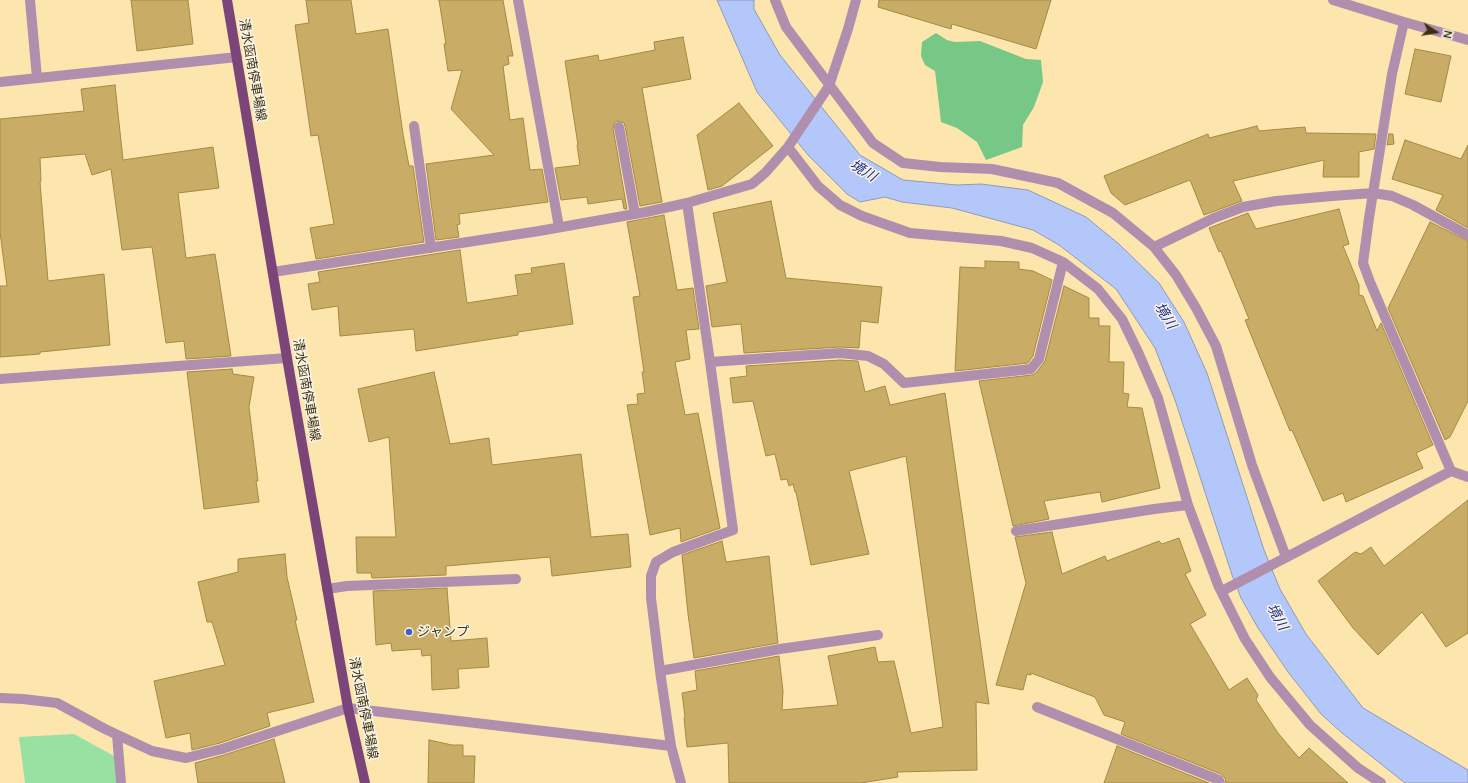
<!DOCTYPE html>
<meta charset="utf-8">
<style>
body{margin:0}
#map{position:relative;width:1468px;height:783px;overflow:hidden;background:#fde6ad;font-family:Manrope,sans-serif}
canvas{display:block}
.north{position:absolute;left:1416px;top:12px;width:40px;height:40px;-webkit-text-stroke:3px #faf5e7;paint-order:stroke;rotate:102deg;font-size:11px;font-weight:700;line-height:16px;text-align:center;color:#3b3012}
.north::after{content:'';display:block;margin:auto;width:14px;height:18px;background:#3b3012;clip-path:polygon(50% 0,100% 100%,50% 72%,0 100%)}
</style>
<div id="map">
<canvas width="1468" height="783"></canvas>
<div class="north">N</div>
</div>
<script>
const ctx = document.querySelector('canvas').getContext('2d');
ctx.lineJoin = 'round';
function fillPath(path, color) { ctx.fillStyle = color; ctx.fill(path, 'evenodd'); }
const poly = rows => new Path2D(rows.map(r => 'M' + r).join(''));
function stroke(path, color, width, dash) { ctx.strokeStyle = color; ctx.lineWidth = width; ctx.lineCap = dash ? 'butt' : 'round'; ctx.setLineDash(dash || []); ctx.stroke(path); }
function label(font, color, halo, rows, align = 'center') {
  ctx.font = font + ' Manrope,"Noto Sans JP",sans-serif'; ctx.lineWidth = 3; ctx.setLineDash([]); ctx.textBaseline = 'middle'; ctx.strokeStyle = halo; ctx.fillStyle = color; for (const [text, x, y, turn = 0] of rows) {
    ctx.save(); ctx.translate(x, y); ctx.rotate((+turn || 0) * Math.PI / 180); ctx.textAlign = isNaN(turn) ? turn : align; if (halo) ctx.strokeText(text, 0, 0); ctx.fillText(text, 0, 0); ctx.restore();
  }
}
fillPath(poly([
 [74,734,114,756,116,783,25,783,19,737]
]), '#97e1a3');
fillPath(poly([
 [936,33,947,40,955,42,980,41,1026,59,1041,60,1043,82,1034,107,1023,125,1022,147,986,160,977,142,957,128,941,122,935,71,925,65,921,56,922,42]
]), '#77c886');
const water = poly([
 [717,0,754,0,754,9,780,55,860,155,903,180,957,185,981,184,1028,190,1086,217,1119,244,1159,283,1184,322,1207,373,1264,550,1280,589,1306,634,1363,708,1468,770,1468,783,1405,783,1342,733,1321,714,1288,672,1258,628,1241,598,1232,575,1175,400,1155,348,1116,289,1059,245,1033,230,952,208,902,202,885,197,860,202,847,194,808,155,757,92,717,0]
]);
fillPath(water, '#b4c7fa');
stroke(water, '#909ab4', 1);
const building = poly([
 [131,0,188,0,193,44,137,51,131,0],
 [306,0,351,0,356,34,388,29,403,134,409,166,413,166,424,242,316,259,310,228,334,224,318,135,311,136,295,25,309,23,306,0],
 [439,0,503,0,513,56,508,56,509,64,503,66,510,120,523,118,530,170,542,169,548,202,459,214,460,224,457,225,459,237,436,240,426,164,494,155,451,109,462,70,448,71,444,44,446,44,439,0],
 [879,0,1051,0,1036,49,952,24,951,29,878,7,879,0],
 [683,37,691,79,642,88,662,202,640,206,625,126,624,123,618,121,615,122,613,128,627,209,624,209,622,199,588,204,587,197,561,200,555,168,580,165,577,145,578,145,565,61,598,55,599,61,655,50,654,42,683,37],
 [1415,49,1451,56,1441,102,1405,94,1415,49],
 [115,85,123,160,213,147,219,188,178,193,186,258,215,254,231,356,186,359,184,341,166,343,152,247,122,250,111,169,92,175,85,154,40,158,41,181,40,182,48,281,104,274,110,345,40,352,40,354,0,357,0,286,7,286,0,232,0,119,84,111,81,89,115,85],
 [739,103,773,146,722,186,708,190,697,135,739,103],
 [1257,126,1259,131,1305,127,1306,133,1376,134,1374,149,1359,152,1359,177,1323,177,1324,160,1233,181,1242,201,1204,215,1190,180,1125,205,1111,193,1104,176,1208,134,1209,138,1257,126],
 [1389,134,1393,134,1394,144,1387,145,1389,134],
 [1405,140,1461,159,1468,145,1468,228,1436,210,1443,195,1392,179,1405,140],
 [771,201,786,278,882,287,878,323,861,321,859,348,840,347,744,353,741,324,712,327,706,286,727,282,713,213,771,201],
 [1339,209,1349,244,1343,246,1359,285,1359,295,1363,296,1377,331,1381,323,1433,445,1416,453,1423,468,1346,502,1343,493,1323,501,1292,430,1290,431,1245,320,1249,319,1221,251,1219,252,1209,228,1248,213,1256,229,1339,209],
 [664,215,677,290,693,288,699,329,686,330,690,359,675,362,685,415,698,413,720,528,681,542,680,528,650,535,627,405,638,404,637,394,645,393,642,372,644,372,633,297,640,296,627,222,664,215],
 [1430,222,1468,241,1468,401,1450,437,1445,440,1388,308,1430,222],
 [460,250,467,303,518,295,515,275,532,273,531,268,564,263,573,324,518,332,518,335,416,351,414,329,340,336,338,306,312,310,308,284,320,282,318,272,460,250],
 [985,261,1019,262,1019,269,1033,271,1052,280,1033,356,1028,363,955,371,960,267,985,268,985,261],
 [1064,286,1089,298,1089,318,1099,318,1099,326,1110,326,1109,362,1124,362,1123,393,1129,394,1127,407,1142,408,1160,488,1102,502,1100,492,1044,501,1049,519,1013,526,979,381,1032,375,1036,373,1045,361,1064,286],
 [840,360,858,361,865,392,885,386,890,405,945,393,989,704,976,702,977,770,897,772,898,777,861,783,729,783,728,743,687,747,684,718,685,717,682,693,697,690,695,671,779,656,783,691,782,710,838,705,828,656,875,647,878,662,894,661,911,733,943,727,906,456,849,471,869,554,811,565,796,492,795,492,793,484,789,486,787,479,781,480,775,454,766,456,753,401,733,403,730,378,747,376,746,366,840,360],
 [232,369,233,374,254,377,249,407,258,481,256,481,259,502,204,509,187,372,232,369],
 [434,372,450,444,489,438,492,465,581,454,591,537,628,534,631,567,552,576,550,557,446,566,446,575,372,578,371,573,357,573,356,537,396,537,389,437,369,442,358,389,434,372],
 [1468,500,1468,633,1446,647,1422,612,1378,655,1353,628,1318,581,1355,552,1361,554,1371,547,1384,566,1468,500],
 [1052,532,1062,574,1105,556,1107,561,1159,541,1162,544,1179,538,1191,571,1185,574,1206,615,1190,624,1229,690,1247,678,1258,695,1256,700,1278,733,1299,758,1309,748,1348,783,1226,783,1225,778,1221,774,1121,734,1125,722,1104,715,1095,697,1031,673,1031,675,1027,674,1023,690,996,685,1026,583,1015,537,1052,532],
 [722,541,726,562,769,556,778,643,694,658,688,614,682,555,722,541],
 [285,554,287,577,297,620,295,620,314,702,267,713,270,726,220,743,192,750,190,733,166,738,154,681,225,665,212,622,207,622,198,582,238,572,238,559,285,554],
 [447,588,451,641,487,638,489,667,458,669,459,688,432,690,431,655,422,656,421,649,392,651,391,643,376,645,373,591,447,588],
 [274,739,285,783,198,783,195,763,224,755,274,739],
 [429,740,452,745,463,745,463,756,475,756,474,783,428,783,429,740],
 [1117,746,1209,783,1104,783,1117,746]
]);
fillPath(building, '#c9ad66');
stroke(building, '#a48941', 1);
stroke(poly([
 [30,0,37,78],
 [518,0,559,227],
 [775,0,786,27,873,143,903,163,940,167,992,169,1058,183,1113,213,1154,247,1176,275,1196,308,1216,346,1252,465,1286,557],
 [1333,0,1404,22,1468,40],
 [1404,22,1392,74,1369,218,1363,263,1370,282,1451,471],
 [0,82,237,57],
 [414,126,431,248],
 [619,127,635,214],
 [788,147,818,186,840,205,862,216,910,233,1001,241,1032,248,1063,262,1098,289,1122,319,1138,352,1158,398,1188,505,1218,585,1245,639,1270,677,1310,725,1358,768,1381,783],
 [687,203,710,362,840,353,868,356,884,364,904,383,1031,369,1039,359,1063,262],
 [1154,247,1214,218,1243,207,1276,201,1332,196,1373,193,1392,196,1413,205,1468,235],
 [273,272,539,231,646,212,687,203,752,184,765,173,788,147,829,86,848,29,856,0],
 [0,379,287,358],
 [1016,531,1154,509,1188,505],
 [327,589,347,586,516,579],
 [1222,591,1451,471,1468,477],
 [660,671,780,649,878,635],
 [0,698,23,699,57,703,105,729,152,751,186,758,222,749,348,708,671,746],
 [1037,707,1219,780,1220,783],
 [117,735,121,783],
 [681,783,671,746,660,671,651,598,651,576,656,562,673,552,733,530,710,362]
]), '#af8fad', 10);
stroke(poly([
 [227,0,287,358,348,708,365,783]
]), '#7c457a', 10);
for (const [x, y, r, color] of [
 [409,632,4,"#415dd0"]
]) { const dot = new Path2D(); dot.arc(x, y, r, 0, 2 * Math.PI); ctx.fillStyle = color; ctx.fill(dot); stroke(dot, '#faf5e7', 1.5); }
label('13px', '#3b3012', '#faf5e7', [
 ["清水函南停車場線",252,70,80],
 ["清水函南停車場線",306,390,80],
 ["清水函南停車場線",363,708,79]
]);
label('13px', '#3b3012', '#faf5e7', [
 ["ジャンプ",417,632]
], 'left');
label('italic 14px', '#1d2e8b', '#faf5e7', [
 ["境川",863,171,32],
 ["境川",1165,316,58],
 ["境川",1277,617,61]
]);
</script>
